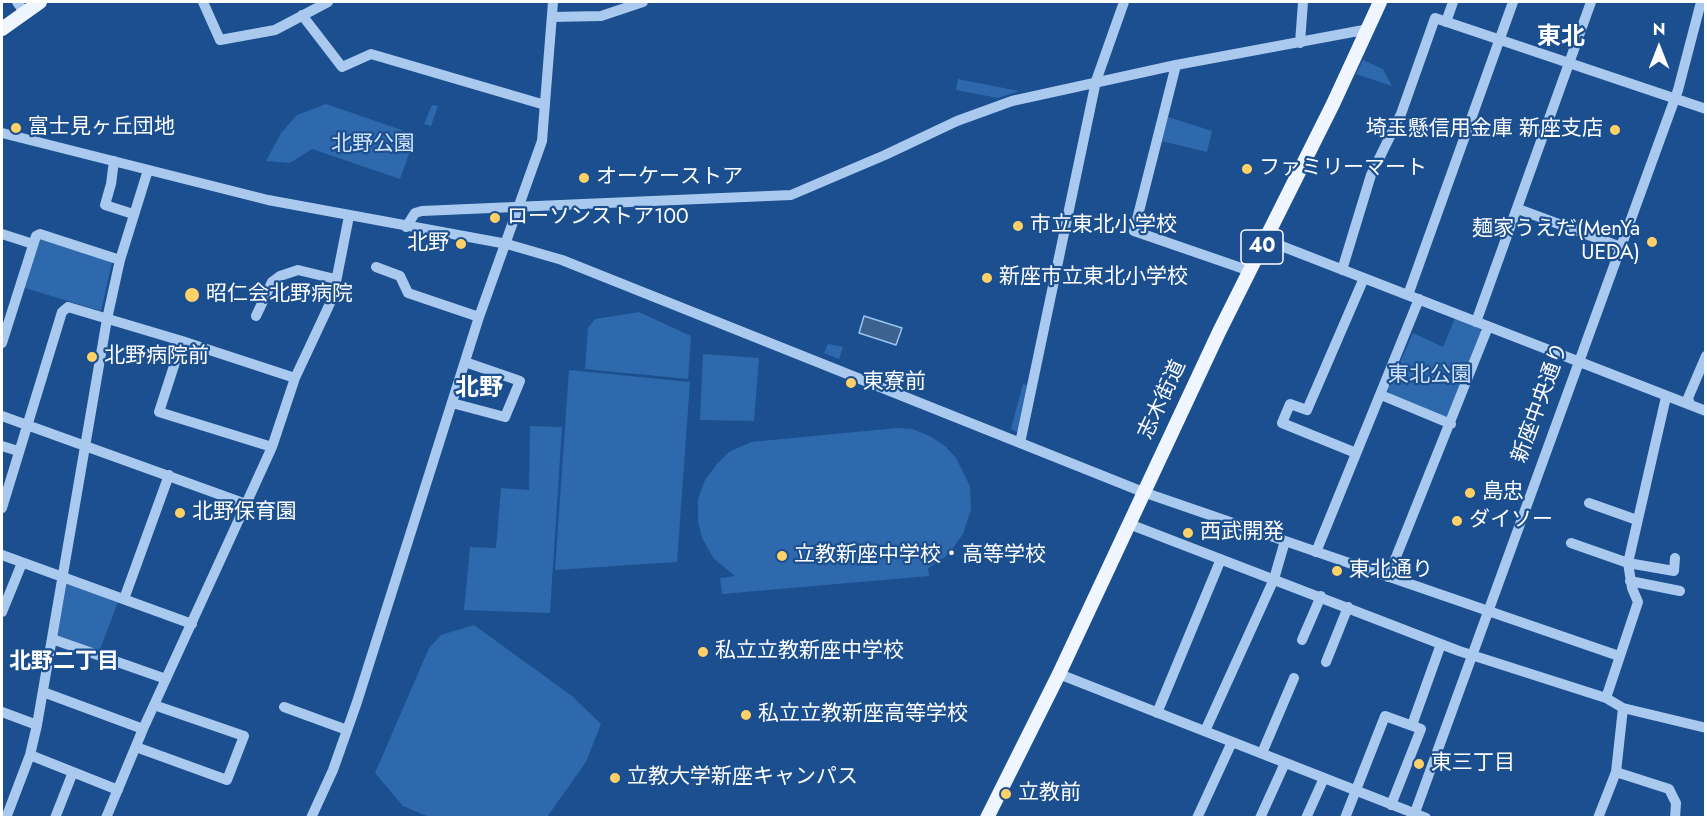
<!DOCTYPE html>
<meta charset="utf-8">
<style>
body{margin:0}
#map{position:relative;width:1707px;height:819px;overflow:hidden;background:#1b4f8f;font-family:Jost,sans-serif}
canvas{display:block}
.frame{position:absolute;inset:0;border:3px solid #fff;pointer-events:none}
.north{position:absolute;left:1629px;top:18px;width:60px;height:60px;-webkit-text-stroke:4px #1b4f8f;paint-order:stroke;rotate:0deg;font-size:16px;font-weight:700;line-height:24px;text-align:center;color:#fff}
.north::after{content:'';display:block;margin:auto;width:21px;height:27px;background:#fff;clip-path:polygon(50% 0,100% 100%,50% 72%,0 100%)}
</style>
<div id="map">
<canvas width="1707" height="819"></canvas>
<div class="frame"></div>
<div class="north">N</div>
</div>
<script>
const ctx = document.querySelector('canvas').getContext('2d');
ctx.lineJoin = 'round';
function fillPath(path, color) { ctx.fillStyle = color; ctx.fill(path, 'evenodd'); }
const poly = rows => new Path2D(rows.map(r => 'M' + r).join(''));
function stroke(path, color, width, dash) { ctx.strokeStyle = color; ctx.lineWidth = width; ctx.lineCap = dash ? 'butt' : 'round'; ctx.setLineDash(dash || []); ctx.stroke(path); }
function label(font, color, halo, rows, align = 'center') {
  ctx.font = font + ' Jost,"Noto Sans JP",sans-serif'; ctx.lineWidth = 4.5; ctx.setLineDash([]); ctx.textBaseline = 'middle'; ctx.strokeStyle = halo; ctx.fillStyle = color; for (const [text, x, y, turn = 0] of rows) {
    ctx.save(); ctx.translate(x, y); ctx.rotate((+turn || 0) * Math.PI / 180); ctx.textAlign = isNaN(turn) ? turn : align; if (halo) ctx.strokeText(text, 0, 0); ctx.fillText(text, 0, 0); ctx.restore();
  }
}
fillPath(poly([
 [1363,60,1383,69,1392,86,1356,74],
 [958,79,1019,91,998,98,956,90],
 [326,104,416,135,400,179,312,149,290,163,266,161,281,133,297,115],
 [432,105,438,106,431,126,424,124],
 [1168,117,1212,131,1207,152,1161,141],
 [39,239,112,262,101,311,25,288],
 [639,312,691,336,688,379,585,369,588,328,595,319],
 [1455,318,1480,328,1482,334,1448,419,1390,394,1388,390,1413,333,1443,347],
 [828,344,843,347,839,359,824,353],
 [703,354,759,358,754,421,700,420],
 [569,370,690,382,677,562,555,570],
 [1023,384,1027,385,1017,432,1011,429],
 [530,426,562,427,550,613,464,610,470,547,496,548,501,488,529,490],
 [897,428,912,429,930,436,945,446,956,458,970,486,971,510,963,534,948,555,928,568,929,576,722,594,720,578,735,576,714,559,702,538,698,521,698,499,705,480,717,464,729,452,751,442],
 [67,582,118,602,99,652,57,637],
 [474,625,572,696,601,724,586,762,547,817,429,817,403,806,375,773,429,648,441,635]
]), '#2e69ad');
const water = poly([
 [864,316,902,328,896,345,859,333,864,316]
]);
fillPath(water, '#3c6290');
stroke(water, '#9cc4f0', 1.5);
stroke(poly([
 [17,2,25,13],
 [203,2,220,40,275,30,328,2],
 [302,15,342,67,371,54,545,105],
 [552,17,601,16,643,2],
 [1446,22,1453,2],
 [1300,43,1303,2],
 [1176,65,1134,231,1250,271],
 [2,133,268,200,507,244,562,260,1143,492,1619,656],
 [114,161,111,184,105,205,133,214],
 [1518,209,1621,247],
 [406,227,415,213,422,211,791,195,885,155,957,121,1012,101,1176,65,1369,29],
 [2,234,33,244],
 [1266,240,1706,411],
 [376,267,400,276,408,293,479,317],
 [1342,270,1371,175,1401,114,1435,18,1706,109],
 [1408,295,1513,2],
 [256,316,272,282,280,276,298,270,335,279],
 [1476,322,1591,2],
 [182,341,295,378,272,447],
 [2,343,36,236,40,234,120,260],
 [295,378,333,297,349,216],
 [1381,395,1451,424],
 [452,403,505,417,520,381,465,362],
 [1690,404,1688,398,1706,356],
 [2,416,246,504,143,729,106,818],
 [1020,443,1096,81,1124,2],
 [2,446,18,451],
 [1356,453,1282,423,1290,404,1307,410,1364,278],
 [1589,503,1637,520],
 [2,508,62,312,68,307,182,341,159,412,272,447,246,504],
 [1129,524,1459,651,1606,698,1623,708,1616,772,1598,818],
 [1571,543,1628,563,1674,571,1675,558],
 [1316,552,1419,299],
 [2,555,192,624],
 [1388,577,1488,327],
 [1630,581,1680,591],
 [124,599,169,475],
 [2,612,22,563],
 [52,639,166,679],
 [1302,640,1321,596],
 [1326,662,1348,607],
 [1059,674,1426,818],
 [43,692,143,729],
 [1606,698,1638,602,1632,588,1628,563,1666,397],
 [284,707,347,730],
 [1623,708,1706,728],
 [2,712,37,725],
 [1157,713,1221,559],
 [1412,725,1441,644],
 [1205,731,1274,579,1285,541],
 [136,747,227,780,244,736,154,705],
 [1262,753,1294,678],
 [30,755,118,790],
 [1616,772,1669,789,1676,803,1675,818],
 [6,818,30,755,37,725,107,319,120,260,148,170],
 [55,818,73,772],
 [311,818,333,770,357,702,479,317,542,141,553,2],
 [1197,818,1232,742],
 [1260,818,1285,763],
 [1306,818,1324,778],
 [1345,818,1385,716,1421,729,1391,805],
 [1413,818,1678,90,1701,2]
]), '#a9c9ee', 10);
stroke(poly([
 [2,29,40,2],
 [987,818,1059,674,1219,332,1333,104,1380,2]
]), '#f0f6ff', 14);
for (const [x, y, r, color] of [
 [16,128,6,"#ffd166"],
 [1615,130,6,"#ffd166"],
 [1247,169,6,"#ffd166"],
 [584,178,6,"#ffd166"],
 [495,218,6,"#ffd166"],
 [1018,226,6,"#ffd166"],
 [1652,242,6,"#ffd166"],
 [461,244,6,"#ffd166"],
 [987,278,6,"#ffd166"],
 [192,295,8,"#ffd166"],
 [92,357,6,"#ffd166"],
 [851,383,6,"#ffd166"],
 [1470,493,6,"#ffd166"],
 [180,513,6,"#ffd166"],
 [1457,521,6,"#ffd166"],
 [1188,533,6,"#ffd166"],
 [782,556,6,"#ffd166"],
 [1337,571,6,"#ffd166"],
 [703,652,6,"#ffd166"],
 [746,715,6,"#ffd166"],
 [1419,764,6,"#ffd166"],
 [615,778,6,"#ffd166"],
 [1006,794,6,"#ffd166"]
]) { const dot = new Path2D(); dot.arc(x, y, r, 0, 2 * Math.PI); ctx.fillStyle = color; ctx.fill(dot); stroke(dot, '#1b4f8f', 2); }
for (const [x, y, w] of [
 [1262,247,42]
]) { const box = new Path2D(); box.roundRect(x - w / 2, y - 17, w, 34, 4.5); ctx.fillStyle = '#1b4f8f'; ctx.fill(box); stroke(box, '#fff', 1.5); }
label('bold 20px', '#fff', null, [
 ["40",1262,247]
]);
label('21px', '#fff', '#1b4f8f', [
 ["富士見ヶ丘団地",28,128],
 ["埼玉懸信用金庫 新座支店",1603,130,"right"],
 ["ファミリーマート",1259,169],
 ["オーケーストア",596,178],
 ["ローソンストア100",507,218],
 ["市立東北小学校",1030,226],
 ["麺家うえだ(MenYa",1640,230,"right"],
 ["UEDA)",1640,254,"right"],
 ["北野",449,244,"right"],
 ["新座市立東北小学校",999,278],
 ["昭仁会北野病院",206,295],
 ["北野病院前",104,357],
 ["東寮前",863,383],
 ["島忠",1482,493],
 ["北野保育園",192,513],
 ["ダイソー",1469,521],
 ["西武開発",1200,533],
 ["立教新座中学校・高等学校",794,556],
 ["東北通り",1349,571],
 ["私立立教新座中学校",715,652],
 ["私立立教新座高等学校",758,715],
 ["東三丁目",1431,764],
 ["立教大学新座キャンパス",627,778],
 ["立教前",1018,794]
], 'left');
label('21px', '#cfe3fa', '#1b4f8f', [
 ["北野公園",373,145],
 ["東北公園",1430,376]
]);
label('21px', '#fff', '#1b4f8f', [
 ["志木街道",1163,400,-65],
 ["新座中央通り",1541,403,-70]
]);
label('bold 22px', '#fff', '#1b4f8f', [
 ["北野二丁目",64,663]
]);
label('bold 24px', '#fff', '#1b4f8f', [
 ["東北",1561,38],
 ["北野",479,389]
]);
</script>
